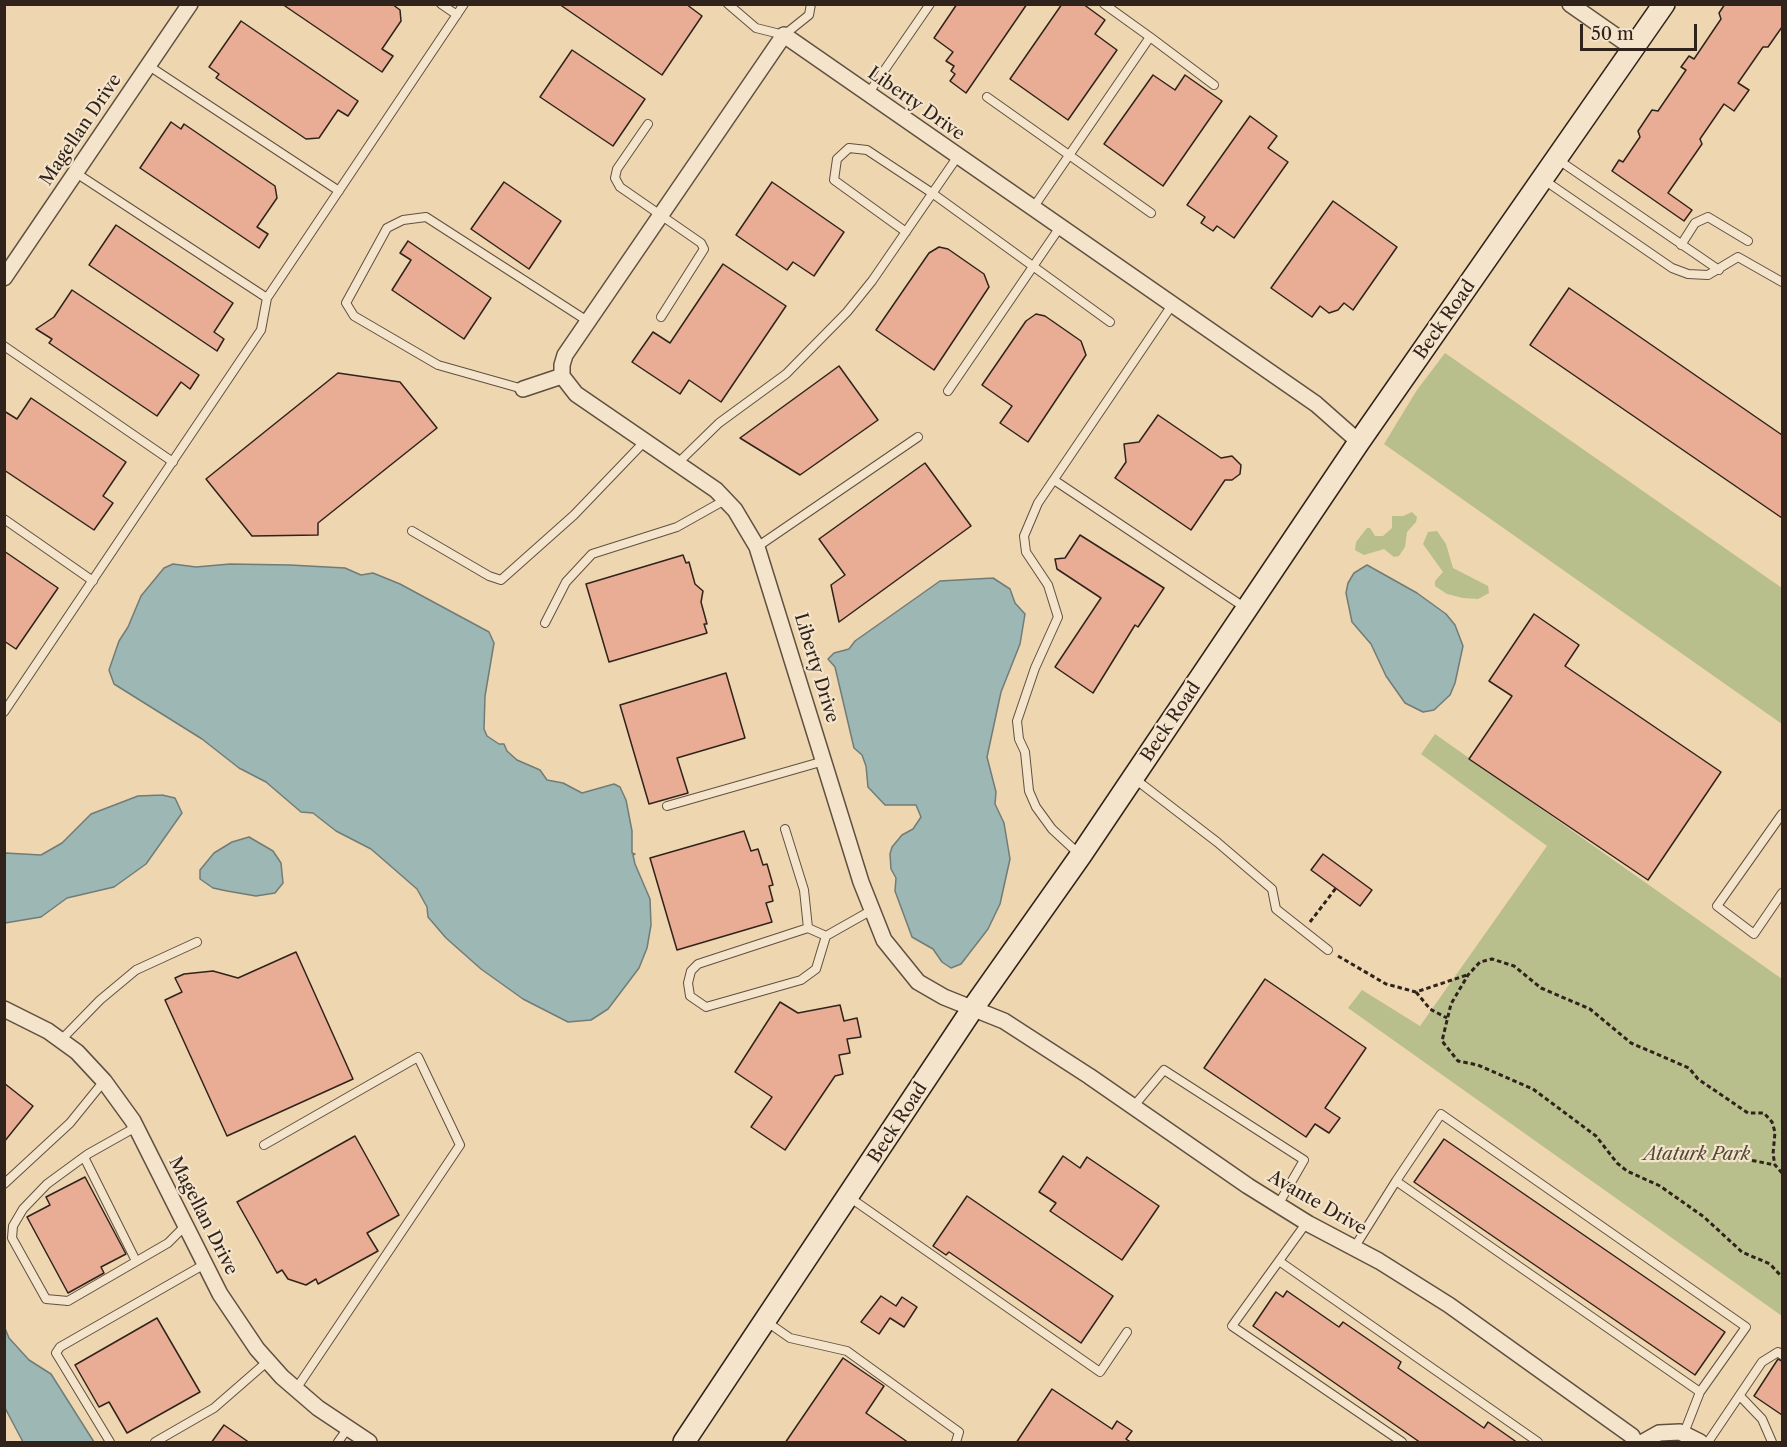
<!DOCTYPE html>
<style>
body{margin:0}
#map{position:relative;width:1787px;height:1447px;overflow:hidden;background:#eed6b0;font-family:"Libre Caslon Text",serif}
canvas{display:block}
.frame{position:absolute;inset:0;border:6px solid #30231b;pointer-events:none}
.scale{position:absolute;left:1580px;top:24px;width:117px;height:27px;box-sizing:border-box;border:3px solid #30231b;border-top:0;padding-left:8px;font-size:18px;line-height:21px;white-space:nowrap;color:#30231b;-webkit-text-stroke:4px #f4e4cc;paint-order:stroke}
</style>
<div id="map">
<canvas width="1787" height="1447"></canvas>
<div class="frame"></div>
<div class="scale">50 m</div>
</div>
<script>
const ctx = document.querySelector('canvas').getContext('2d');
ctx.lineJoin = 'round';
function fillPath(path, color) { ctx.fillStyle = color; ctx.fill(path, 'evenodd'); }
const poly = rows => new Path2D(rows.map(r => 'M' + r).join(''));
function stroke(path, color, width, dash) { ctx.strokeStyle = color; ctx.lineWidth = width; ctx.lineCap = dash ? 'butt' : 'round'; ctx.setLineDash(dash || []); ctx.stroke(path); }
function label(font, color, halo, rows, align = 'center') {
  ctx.font = font + ' "Libre Caslon Text",serif'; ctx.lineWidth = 4.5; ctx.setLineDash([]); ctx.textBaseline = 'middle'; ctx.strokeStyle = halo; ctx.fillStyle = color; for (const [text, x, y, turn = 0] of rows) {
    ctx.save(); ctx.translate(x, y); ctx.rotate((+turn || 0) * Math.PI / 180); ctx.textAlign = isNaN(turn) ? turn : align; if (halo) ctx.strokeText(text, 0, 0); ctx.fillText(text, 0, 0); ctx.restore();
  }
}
fillPath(poly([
 [1445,353,1782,588,1782,724,1384,444,1417,390],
 [1412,512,1417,517,1416,522,1407,532,1405,547,1399,556,1394,557,1384,549,1364,555,1355,550,1356,542,1367,528,1370,528,1375,536,1383,536,1392,528,1392,516,1403,516],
 [1437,531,1446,544,1453,568,1488,586,1489,593,1478,599,1463,598,1447,594,1435,586,1435,581,1443,572,1423,544,1428,532],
 [1435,734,1782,979,1782,1316,1348,1008,1362,990,1420,1026,1547,846,1421,754]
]), '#b8be8c');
const water = poly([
 [173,564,196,567,230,564,290,565,345,568,361,575,373,573,400,584,489,632,494,643,485,696,484,729,487,736,499,744,504,744,507,751,517,760,540,770,547,780,563,783,582,793,614,784,620,787,626,800,632,831,632,853,635,854,633,855,635,864,650,899,651,925,647,948,639,968,608,1009,591,1020,568,1022,523,999,481,969,446,938,428,917,427,907,417,889,371,849,336,831,313,813,301,812,266,782,239,768,202,739,114,684,109,670,119,641,128,627,141,596,164,568,173,564],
 [1367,565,1417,593,1446,614,1455,625,1463,646,1455,683,1450,695,1434,710,1423,712,1405,703,1386,676,1371,644,1352,622,1346,593,1348,583,1354,573,1367,565],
 [993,578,1010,589,1015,603,1025,614,1020,644,1001,692,987,757,996,792,995,804,1004,823,1010,859,1000,904,988,929,961,964,951,968,942,962,933,949,912,937,895,891,896,878,891,869,890,854,892,847,902,835,913,829,921,817,916,805,885,805,868,787,866,766,862,755,854,748,835,667,828,659,834,653,849,649,855,641,940,581,993,578],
 [162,795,175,798,182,813,146,864,114,887,67,898,41,917,5,923,5,853,41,855,62,843,91,814,138,796,162,795],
 [249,837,273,851,281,863,283,883,275,893,256,896,227,891,213,888,200,879,200,870,214,853,232,842,249,837],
 [4,1326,9,1338,29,1360,51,1374,94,1442,23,1442,5,1408,4,1326]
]);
fillPath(water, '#9db7b5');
stroke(water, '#717c77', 1.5);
const building = poly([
 [282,4,392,4,400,10,401,21,382,49,393,56,382,72,282,4],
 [559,4,686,4,702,16,662,75,559,4],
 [957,4,1027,4,966,93,950,81,955,74,951,71,954,66,946,61,953,52,934,38,957,4],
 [1062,4,1083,4,1105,20,1095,34,1117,50,1068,120,1010,79,1062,4],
 [1725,4,1782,4,1782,27,1768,47,1763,47,1738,83,1749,90,1734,111,1724,104,1700,139,1702,144,1668,193,1692,210,1684,221,1612,171,1619,160,1623,162,1640,137,1638,131,1652,110,1658,111,1686,70,1681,67,1689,56,1694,59,1721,19,1719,13,1725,4],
 [241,21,358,101,348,116,338,110,319,138,306,139,216,78,219,74,209,67,241,21],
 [572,50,645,99,613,146,540,97,572,50],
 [1153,75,1175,90,1185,75,1222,101,1163,186,1104,144,1153,75],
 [1250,116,1277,136,1268,148,1288,162,1234,238,1217,226,1213,231,1201,223,1205,217,1187,205,1250,116],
 [171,122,181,129,184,124,275,186,277,198,257,227,268,234,259,248,140,168,171,122],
 [504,182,561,221,529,269,471,229,504,182],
 [772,182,844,232,814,276,793,262,787,270,736,235,772,182],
 [1333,201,1397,247,1353,310,1344,303,1338,310,1329,313,1320,306,1312,317,1271,288,1333,201],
 [116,225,233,303,214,332,224,339,217,351,89,265,116,225],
 [408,241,491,298,464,339,392,290,411,260,400,253,408,241],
 [939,247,948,249,984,274,989,287,934,370,876,330,929,253,939,247],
 [723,264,786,306,721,402,689,380,680,394,632,362,653,332,670,343,723,264],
 [1569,288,1782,435,1782,518,1530,345,1569,288],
 [72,290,199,375,190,389,181,382,157,416,49,343,52,339,36,329,54,317,72,290],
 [1036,314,1045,316,1081,341,1086,355,1028,442,1000,423,1012,406,982,385,1026,321,1036,314],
 [839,366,878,420,800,475,740,438,839,366],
 [338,373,400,382,437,428,318,523,318,535,252,536,206,479,338,373],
 [31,398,126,462,103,496,113,503,94,530,4,470,4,411,17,419,31,398],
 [1158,415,1221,458,1232,456,1241,465,1240,474,1232,480,1225,480,1191,530,1115,478,1126,462,1124,444,1139,442,1158,415],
 [925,463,971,526,839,622,831,585,845,575,819,539,925,463],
 [1080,535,1164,588,1138,627,1135,625,1093,693,1055,667,1101,598,1057,569,1055,559,1065,558,1080,535],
 [4,551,58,588,16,649,4,641,4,551],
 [683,555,686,563,689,562,695,584,703,591,701,602,707,624,704,624,707,633,609,662,586,584,683,555],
 [1534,614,1579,645,1565,666,1721,772,1648,880,1469,759,1512,696,1489,681,1534,614],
 [726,673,745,738,677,758,688,793,649,804,620,705,726,673],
 [744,831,751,851,758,849,763,865,767,864,773,885,769,886,773,901,766,903,772,922,677,950,650,858,744,831],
 [1323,854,1372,890,1360,906,1311,870,1323,854],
 [296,952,353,1079,227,1136,165,1000,182,992,175,978,184,974,213,971,238,978,296,952],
 [1265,979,1366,1048,1325,1108,1340,1118,1329,1133,1315,1124,1306,1137,1204,1068,1265,979],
 [780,1002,798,1013,840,1005,844,1021,857,1018,861,1037,847,1039,850,1053,839,1055,843,1074,835,1076,785,1150,751,1127,772,1097,735,1072,780,1002],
 [4,1083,33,1106,4,1142,4,1083],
 [355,1136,399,1215,367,1233,378,1251,318,1284,316,1279,306,1285,288,1279,282,1270,277,1273,237,1202,355,1136],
 [1444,1139,1725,1332,1695,1375,1414,1182,1444,1139],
 [1063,1156,1080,1168,1087,1157,1159,1206,1122,1260,1050,1211,1056,1203,1039,1192,1063,1156],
 [85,1177,126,1254,101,1267,104,1273,68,1293,27,1217,50,1205,46,1197,85,1177],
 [967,1196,1113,1296,1081,1343,949,1252,946,1255,933,1246,967,1196],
 [1287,1291,1339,1327,1343,1322,1401,1362,1398,1368,1484,1428,1488,1422,1518,1443,1421,1443,1253,1326,1276,1292,1283,1297,1287,1291],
 [881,1296,896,1306,902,1297,917,1307,904,1327,890,1318,879,1334,861,1322,881,1296],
 [157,1318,200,1392,127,1433,109,1402,99,1407,75,1365,157,1318],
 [843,1358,884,1386,866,1413,909,1443,785,1443,843,1358],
 [1778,1359,1782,1361,1782,1415,1754,1396,1778,1359],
 [1052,1389,1112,1429,1117,1421,1132,1431,1126,1439,1132,1443,1016,1443,1052,1389],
 [224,1425,250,1443,211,1443,224,1425]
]);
fillPath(building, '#e9ad95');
stroke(building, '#30231b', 1.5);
const lane = poly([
 [441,4,457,15],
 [728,4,756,28,784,35,809,15,811,4],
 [1150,37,1214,85],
 [149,66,339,191],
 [868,94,930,4],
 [987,97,1151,213],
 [648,124,617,169,615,178,620,187,701,243,704,249,661,317],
 [1557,159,1719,270],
 [76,173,267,298],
 [1544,180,1672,268,1688,274,1708,275,1738,257,1782,282],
 [1033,208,1150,37,1104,4],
 [906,232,834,180,837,159,849,148,867,150,932,193,1110,322],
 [1681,245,1695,223,1708,217,1748,241],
 [4,346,173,462],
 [523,389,438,365,354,316,346,303,387,228,403,220,426,217,589,322],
 [948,391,1060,227],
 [678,463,719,423,786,374,847,312,872,281,958,156],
 [1054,480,1247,609],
 [4,519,93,581],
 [412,531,489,576,501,580,574,515,645,441],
 [757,547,918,437],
 [545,623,566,582,592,554,677,527,725,500],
 [4,712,261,330,267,298,464,4],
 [1135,779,1217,842,1272,889,1276,909,1328,950],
 [667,806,824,761],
 [1782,814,1717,906,1754,934,1782,893],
 [785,829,804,890,808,928],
 [1080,855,1052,829,1036,807,1029,791,1025,752,1019,739,1017,721,1035,668,1058,617,1048,585,1026,552,1024,536,1038,503,1172,305],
 [826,936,808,928,698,964,691,971,688,983,690,996,706,1007,801,980,816,969,826,936,872,910],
 [61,1040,100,1000,136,970,197,942],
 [1133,1107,1164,1070,1304,1160,1278,1205],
 [136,1127,88,1154,47,1184,23,1209,13,1226,12,1238,46,1299,68,1301,168,1243,186,1225],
 [264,1145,418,1057,460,1145,296,1389],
 [84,1157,136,1261],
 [4,1184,70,1123,104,1081],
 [849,1197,1100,1372,1127,1332],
 [1307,1222,1232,1326,1402,1442],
 [1354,1248,1396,1181,1700,1392,1746,1327,1441,1114,1396,1181],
 [1279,1261,1538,1442],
 [767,1322,790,1338,847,1351,959,1432,956,1442],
 [1740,1396,1762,1419,1772,1442],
 [1684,1433,1700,1392],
 [110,1442,56,1353,60,1347,205,1264],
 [155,1442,214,1408,268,1361],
 [338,1442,348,1428],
 [1708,1442,1762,1362,1778,1352,1782,1355]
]);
const street = poly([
 [1570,4,1633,48],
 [4,278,190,4],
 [523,389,562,376],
 [1359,442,1316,404,784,35,565,355,562,365,562,376,576,394,716,490,735,510,757,547,861,882,884,940,918,982,944,997,1004,1021,1089,1076,1248,1186,1309,1224,1379,1261,1449,1305,1632,1436,1635,1442],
 [4,1009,48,1031,77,1052,104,1081,133,1121,220,1294,257,1349,282,1377,318,1408,369,1442],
 [1643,1442,1659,1433,1680,1432,1700,1442]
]);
const secondary = poly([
 [684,1442,973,1008,1081,855,1359,442,1664,4]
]);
stroke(lane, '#605040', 10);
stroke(street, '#605040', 18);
stroke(secondary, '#30231b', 24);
stroke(poly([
 [1310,922,1336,888],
 [1338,956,1386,984,1416,992,1467,975],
 [1416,992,1430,1009,1447,1018],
 [1730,1156,1775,1165],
 [1782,1173,1775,1165,1773,1154,1775,1132,1772,1122,1764,1113,1748,1113,1739,1107,1698,1079,1689,1068,1631,1043,1590,1009,1541,988,1514,966,1492,959,1480,962,1468,975,1451,1004,1442,1041,1458,1061,1478,1065,1533,1089,1596,1136,1617,1163,1627,1171,1660,1186,1704,1217,1742,1252,1770,1264,1782,1277]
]), '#30231b', 3, [4.5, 3]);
stroke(lane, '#f4e4cc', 8);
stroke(street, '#f4e4cc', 15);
stroke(secondary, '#f4e4cc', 21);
label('18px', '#30231b', '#f4e4cc', [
 ["Liberty Drive",916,104,35],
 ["Magellan Drive",81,130,-56],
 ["Beck Road",1445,320,-55],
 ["Liberty Drive",816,668,73],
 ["Beck Road",1171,722,-56],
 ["Beck Road",898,1123,-57],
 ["Avante Drive",1317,1203,30],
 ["Magellan Drive",203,1216,63]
]);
label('italic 18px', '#524a37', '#f4e4cc', [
 ["Ataturk Park",1697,1155]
]);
</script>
